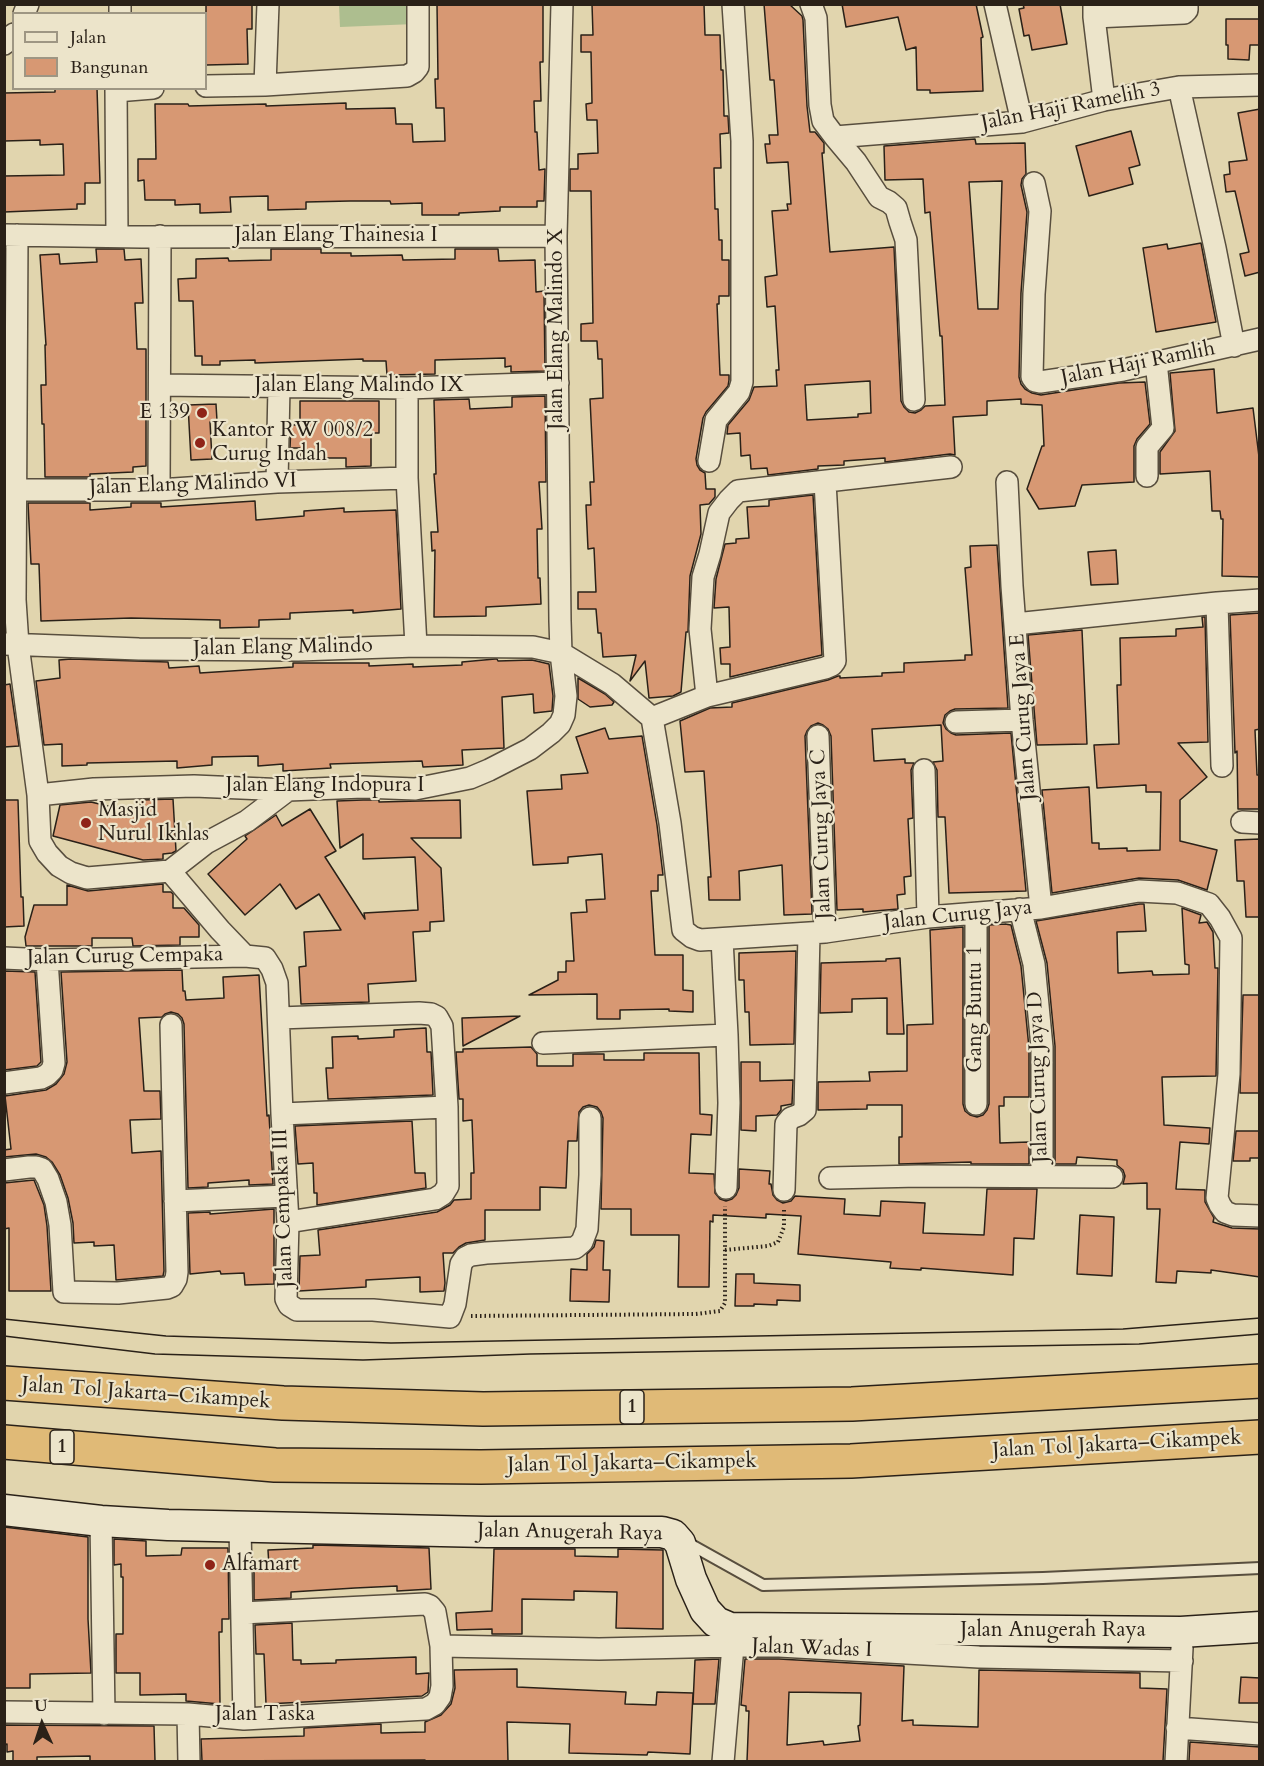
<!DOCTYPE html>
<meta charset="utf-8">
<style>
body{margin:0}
#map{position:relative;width:1264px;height:1766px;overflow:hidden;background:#e1d5ae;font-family:Cardo,serif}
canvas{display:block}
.frame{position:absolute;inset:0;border:6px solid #2a2118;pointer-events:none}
.legend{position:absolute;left:12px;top:12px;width:195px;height:78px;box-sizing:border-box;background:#ece4ca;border:2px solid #9e9683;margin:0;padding:8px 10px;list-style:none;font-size:18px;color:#2a2118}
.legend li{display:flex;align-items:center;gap:12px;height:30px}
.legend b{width:30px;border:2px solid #9e9683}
.north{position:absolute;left:12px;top:1694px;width:60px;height:60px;-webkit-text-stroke:4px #ece4ca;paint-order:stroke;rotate:357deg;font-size:16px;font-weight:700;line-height:24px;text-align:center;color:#2a2118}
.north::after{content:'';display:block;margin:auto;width:21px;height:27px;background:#2a2118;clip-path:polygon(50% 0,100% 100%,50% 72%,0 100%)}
</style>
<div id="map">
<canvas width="1264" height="1766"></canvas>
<div class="frame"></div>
<ul class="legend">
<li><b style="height:8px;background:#ece4ca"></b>Jalan</li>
<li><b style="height:16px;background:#d79873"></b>Bangunan</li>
</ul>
<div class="north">U</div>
</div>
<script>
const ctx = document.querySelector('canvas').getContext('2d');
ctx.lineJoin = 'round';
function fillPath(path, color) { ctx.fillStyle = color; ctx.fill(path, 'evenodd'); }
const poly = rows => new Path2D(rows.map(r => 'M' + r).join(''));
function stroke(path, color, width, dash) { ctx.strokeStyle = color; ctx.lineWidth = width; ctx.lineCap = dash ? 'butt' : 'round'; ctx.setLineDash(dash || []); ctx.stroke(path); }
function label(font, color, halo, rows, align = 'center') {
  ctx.font = font + ' Cardo,serif'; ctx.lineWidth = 4.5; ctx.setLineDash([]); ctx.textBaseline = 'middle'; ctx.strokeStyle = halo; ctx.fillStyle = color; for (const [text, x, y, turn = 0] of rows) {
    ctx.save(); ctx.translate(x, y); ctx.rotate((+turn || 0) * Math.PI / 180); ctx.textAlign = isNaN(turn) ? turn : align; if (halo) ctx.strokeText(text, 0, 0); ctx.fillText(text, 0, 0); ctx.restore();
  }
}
fillPath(poly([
 [339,5,414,5,415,24,340,27]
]), '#adbe8f');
const building = poly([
 [206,4,252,4,252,29,247,29,248,64,206,65,206,4],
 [437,4,543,4,543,62,540,62,541,101,534,101,535,132,537,132,539,170,545,169,544,201,537,201,537,207,500,207,500,211,459,213,459,215,422,215,422,203,391,204,390,201,350,201,306,202,306,209,268,210,268,196,230,197,231,212,200,213,200,204,175,205,175,200,145,200,144,180,138,181,138,159,156,159,155,104,188,104,189,106,266,104,266,106,346,103,346,109,395,108,396,124,412,124,413,142,445,141,444,108,436,108,435,79,438,79,437,4],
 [592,4,704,4,705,35,720,35,721,70,723,70,724,116,728,116,729,133,720,134,721,168,714,168,715,209,718,209,719,240,722,240,722,260,729,260,729,296,719,296,719,304,717,304,720,375,729,375,729,380,728,386,706,412,703,418,696,459,697,465,700,470,705,473,706,489,715,489,715,497,709,504,700,505,701,534,690,576,688,632,686,632,681,692,673,696,649,698,645,661,630,681,636,655,603,657,601,633,598,633,596,609,578,609,578,592,596,592,594,548,588,549,586,505,591,505,590,482,594,482,590,399,603,398,602,359,598,359,597,341,581,341,581,324,593,323,591,191,570,191,570,169,578,169,578,154,598,153,597,120,587,120,586,104,592,103,591,52,581,52,581,35,593,35,592,4],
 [764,4,789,4,802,16,803,20,807,106,810,132,815,132,824,143,824,153,822,153,830,252,894,247,901,401,904,407,909,412,915,413,921,410,925,406,945,405,942,336,940,336,930,212,925,213,923,179,885,180,884,146,975,139,976,144,1025,143,1026,174,1022,179,1021,185,1027,212,1021,293,1019,377,1021,384,1025,389,1032,393,1041,395,1119,383,1145,382,1150,424,1137,439,1134,446,1134,482,1082,485,1075,506,1039,509,1027,489,1042,446,1044,446,1042,405,1021,404,1021,399,987,401,987,415,953,417,955,455,950,454,885,462,885,458,844,461,844,465,818,466,818,469,768,475,767,468,751,469,750,455,741,456,740,433,727,434,728,425,749,400,754,387,777,386,776,370,779,370,775,306,767,307,765,277,777,275,772,211,788,210,787,204,791,204,788,162,767,163,765,144,770,144,769,135,778,135,774,80,770,80,764,4],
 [1002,181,998,309,978,309,969,182,1002,181],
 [870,381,871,413,858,414,858,417,807,420,805,385,870,381],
 [842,4,976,4,983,37,981,38,983,91,930,93,930,90,917,90,916,47,906,50,898,17,846,27,842,4],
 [1023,4,1060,4,1067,44,1032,50,1029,35,1024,36,1019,9,1024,8,1023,4],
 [1226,19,1260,19,1260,45,1250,45,1249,60,1228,59,1228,45,1226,45,1226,19],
 [55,88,97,88,100,183,85,183,85,204,77,204,77,209,4,212,4,176,64,175,63,144,40,145,40,140,4,141,4,93,55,92,55,88],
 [1260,109,1260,272,1245,276,1240,254,1249,252,1235,191,1226,192,1224,175,1230,174,1229,162,1247,160,1238,113,1260,109],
 [1131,131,1140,165,1129,168,1133,184,1089,196,1076,146,1131,131],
 [1201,243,1216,322,1156,332,1143,248,1167,244,1168,249,1201,243],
 [96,249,124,249,125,260,141,259,143,303,135,303,137,349,146,349,146,466,133,467,133,472,90,474,90,477,45,477,44,424,42,424,41,385,46,385,45,345,46,345,40,255,59,254,60,264,97,262,96,249],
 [271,249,321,249,321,253,351,253,351,256,402,255,403,260,455,259,455,249,498,249,499,261,535,260,536,292,544,291,545,371,511,372,511,366,505,367,505,358,435,360,435,374,391,375,387,375,386,361,363,361,363,359,255,363,255,360,220,361,220,365,202,365,202,356,195,356,193,301,179,301,178,279,196,278,196,259,228,258,229,261,271,260,271,249],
 [1214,369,1217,413,1253,408,1260,465,1260,577,1222,576,1223,519,1221,519,1220,511,1212,511,1210,471,1160,474,1160,452,1175,431,1170,373,1214,369],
 [545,396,546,482,539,482,542,529,537,529,538,578,540,578,541,604,486,607,486,616,434,617,435,550,432,551,431,532,438,532,434,474,436,474,434,400,469,399,470,409,512,407,512,397,545,396],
 [300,401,379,401,379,433,371,433,371,466,346,467,346,458,300,458,300,448,290,448,291,425,300,425,300,401],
 [216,404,217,421,210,422,212,459,191,460,188,405,216,404],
 [813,495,822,655,730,677,730,664,721,664,720,648,730,647,729,607,714,608,716,579,725,544,736,543,736,539,749,538,747,507,769,506,769,500,813,495],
 [255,501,256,520,304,516,304,511,344,508,344,512,396,510,401,609,353,613,353,610,290,613,290,619,259,620,259,627,220,628,220,620,131,618,41,621,39,564,31,564,28,503,90,503,90,510,131,507,131,503,161,503,161,507,255,501],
 [997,545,1008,708,955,709,950,711,945,715,943,723,946,729,951,733,956,735,1011,733,1026,891,949,893,945,817,938,817,937,770,933,762,943,761,941,725,872,729,874,761,905,759,905,763,914,763,911,770,913,818,908,819,911,876,904,877,905,894,897,895,898,909,863,912,863,909,837,910,831,736,828,729,823,725,818,723,811,726,807,731,805,736,812,914,784,915,782,865,739,871,740,900,709,900,708,877,711,877,704,771,685,772,680,721,710,708,732,707,732,703,828,680,838,676,840,676,840,678,882,676,882,673,904,672,904,663,965,660,965,655,972,655,965,568,971,567,970,546,997,545],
 [1116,550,1118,584,1091,585,1088,552,1116,550],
 [1260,613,1260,729,1255,730,1257,775,1260,775,1260,809,1238,809,1237,751,1235,753,1230,615,1260,613],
 [1202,617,1205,617,1208,742,1178,743,1207,777,1180,800,1180,841,1217,850,1207,890,1178,880,1139,878,1052,893,1042,790,1089,787,1092,843,1099,843,1099,849,1127,848,1127,851,1160,850,1161,792,1146,792,1146,785,1097,788,1094,745,1119,744,1117,685,1121,685,1120,638,1176,636,1176,629,1203,627,1202,617],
 [1082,630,1087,744,1037,745,1028,635,1082,630],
 [71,659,168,662,169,668,199,666,200,673,293,667,293,663,369,663,369,666,413,664,413,667,462,665,462,662,495,659,497,659,498,661,532,660,549,664,553,696,552,711,534,713,533,694,502,697,504,748,462,750,463,765,423,767,422,761,330,764,331,768,283,771,283,764,258,766,258,756,212,757,212,765,177,768,177,761,87,763,87,765,62,766,62,744,44,745,36,681,60,678,59,660,71,659],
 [578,678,605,694,614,702,612,705,590,707,578,699,578,678],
 [10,684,19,746,4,747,4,685,10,684],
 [605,728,609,739,642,736,657,825,663,875,658,875,658,891,651,891,655,955,683,955,683,990,693,991,693,1012,669,1011,669,1009,620,1010,620,1019,597,1019,597,994,529,995,558,980,558,972,566,972,566,961,574,961,571,913,587,912,586,900,605,899,602,854,568,857,568,863,533,865,527,791,562,789,561,775,588,773,576,737,605,728],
 [173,799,176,851,172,853,163,854,163,859,143,860,53,836,60,805,91,802,141,814,140,800,173,799],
 [4,800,18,800,21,897,23,897,24,926,4,927,4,800],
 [363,800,379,800,379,802,460,800,461,838,411,838,441,868,444,921,430,922,430,931,413,932,416,981,368,984,369,1002,301,1004,299,967,306,966,304,932,341,930,319,894,296,909,280,884,245,915,208,874,247,839,245,836,276,815,282,826,310,809,336,851,325,857,365,919,364,913,418,910,415,857,363,859,363,834,340,848,337,801,363,800],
 [1260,839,1260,917,1246,917,1244,881,1237,881,1235,840,1260,839],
 [163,884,163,892,171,892,173,894,173,908,184,908,199,925,199,937,180,937,180,945,133,946,132,938,92,938,92,946,26,946,25,937,34,905,67,905,67,885,88,891,163,884],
 [1140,904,1144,904,1146,931,1117,932,1118,973,1152,971,1153,975,1189,974,1189,965,1185,964,1182,908,1201,915,1199,923,1207,922,1213,932,1215,968,1218,968,1216,1076,1162,1077,1164,1125,1210,1128,1209,1144,1180,1142,1176,1189,1205,1190,1205,1202,1214,1218,1213,1222,1232,1228,1260,1229,1260,1277,1211,1270,1211,1273,1177,1271,1176,1283,1156,1282,1160,1209,1147,1209,1147,1183,1123,1184,1125,1176,1123,1170,1117,1165,1117,1160,1077,1157,1076,1164,1055,1164,1055,1046,1047,963,1036,921,1140,904],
 [1005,924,1011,925,1021,966,1029,1048,1029,1097,1004,1097,1004,1106,999,1106,1000,1143,1029,1142,1029,1164,971,1164,971,1162,899,1164,899,1137,902,1137,902,1105,867,1105,867,1109,818,1110,818,1082,870,1081,869,1072,907,1071,907,1025,933,1024,930,930,963,927,963,1104,965,1111,970,1115,977,1117,983,1115,987,1110,989,1104,989,925,1005,924],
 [796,951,794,1044,750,1045,749,1012,745,1012,744,980,739,980,739,953,796,951],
 [900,958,904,1034,887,1034,887,998,852,999,852,1012,820,1013,821,963,886,961,886,959,900,958],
 [182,970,183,991,185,991,186,1000,224,998,223,977,259,975,267,1116,269,1115,273,1184,249,1185,249,1180,208,1183,208,1187,188,1188,184,1024,182,1018,178,1014,171,1012,165,1014,162,1017,139,1018,144,1091,160,1091,161,1119,130,1120,132,1153,161,1151,164,1271,163,1276,116,1280,114,1245,94,1246,94,1242,74,1243,73,1223,68,1198,60,1175,52,1162,46,1157,36,1154,4,1157,4,1150,11,1149,5,1096,46,1090,56,1084,64,1074,67,1062,61,972,182,970],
 [4,971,35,972,41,1062,37,1066,4,1070,4,971],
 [1243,995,1260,995,1259,1093,1240,1093,1243,995],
 [520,1016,463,1046,462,1018,520,1016],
 [426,1028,427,1052,431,1052,433,1095,328,1099,326,1068,333,1068,332,1037,358,1036,358,1039,394,1037,394,1030,426,1028],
 [531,1047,537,1054,537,1066,573,1066,573,1054,604,1054,604,1060,644,1060,644,1053,699,1053,700,1114,712,1115,711,1135,691,1134,689,1173,714,1174,715,1193,720,1199,726,1201,732,1199,736,1195,739,1188,739,1169,770,1171,769,1184,771,1184,773,1195,777,1200,783,1203,791,1201,795,1196,845,1199,844,1214,880,1216,881,1201,925,1203,923,1233,984,1235,987,1189,1037,1189,1034,1239,1014,1238,1013,1275,921,1268,921,1270,890,1268,891,1262,798,1254,801,1216,766,1214,766,1218,713,1215,713,1222,710,1221,709,1287,678,1287,679,1235,631,1235,631,1209,601,1209,603,1118,601,1112,597,1107,589,1105,583,1107,579,1112,577,1141,568,1141,566,1188,540,1187,540,1210,485,1210,485,1240,466,1243,459,1247,453,1253,443,1253,445,1283,444,1291,420,1292,420,1277,366,1280,366,1287,299,1291,300,1256,320,1255,318,1230,437,1212,450,1205,454,1200,471,1199,471,1173,474,1173,472,1120,463,1121,463,1099,459,1099,456,1052,463,1052,463,1049,531,1047],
 [741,1062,760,1062,760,1081,793,1080,792,1104,781,1106,781,1110,777,1115,756,1116,756,1131,741,1130,741,1062],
 [412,1121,415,1173,425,1173,426,1188,317,1205,317,1193,314,1193,313,1163,298,1164,295,1126,412,1121],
 [1236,1131,1260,1131,1260,1158,1250,1158,1250,1161,1233,1161,1236,1131],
 [34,1180,44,1205,47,1226,51,1291,9,1291,9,1228,4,1229,4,1183,34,1180],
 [274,1209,274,1284,245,1285,244,1273,221,1274,220,1271,190,1274,188,1213,210,1212,210,1214,274,1209],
 [1080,1215,1114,1217,1112,1276,1077,1274,1080,1215],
 [596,1240,604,1241,603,1270,610,1270,609,1302,570,1301,571,1269,587,1270,587,1254,594,1247,596,1240],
 [736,1274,754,1274,754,1283,800,1285,800,1301,777,1300,777,1305,754,1304,754,1306,735,1306,736,1274],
 [4,1527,88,1537,88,1619,91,1673,30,1674,30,1688,4,1688,4,1527],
 [114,1539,146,1541,146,1556,181,1555,182,1548,228,1548,229,1619,222,1619,222,1632,219,1632,220,1704,186,1701,186,1694,140,1695,140,1673,116,1673,116,1634,123,1634,123,1577,121,1577,121,1564,114,1565,114,1539],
 [313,1545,429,1548,431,1589,397,1591,397,1586,355,1588,291,1592,291,1598,254,1600,254,1568,269,1567,268,1550,313,1548,313,1545],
 [494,1549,575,1549,575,1556,618,1557,618,1549,663,1550,663,1629,616,1628,617,1592,574,1591,574,1600,522,1599,522,1634,492,1634,492,1629,457,1630,456,1613,492,1611,494,1549],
 [292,1623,293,1660,301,1660,301,1664,336,1663,336,1660,416,1657,416,1674,429,1673,428,1692,422,1696,266,1704,264,1654,256,1654,255,1625,292,1623],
 [719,1659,715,1704,693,1704,695,1660,719,1659],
 [745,1659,779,1659,904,1666,902,1721,913,1720,913,1725,978,1727,979,1670,1140,1673,1140,1688,1167,1689,1163,1761,747,1761,749,1711,746,1711,746,1706,741,1705,745,1659],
 [789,1692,861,1693,860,1725,858,1726,860,1741,824,1745,823,1741,787,1745,789,1692],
 [517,1669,517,1687,626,1692,625,1704,656,1705,657,1692,693,1693,690,1754,648,1752,647,1755,569,1753,570,1724,507,1722,508,1761,425,1761,425,1760,202,1761,201,1739,304,1736,304,1728,381,1724,381,1733,425,1732,425,1722,441,1715,451,1704,455,1688,454,1670,517,1669],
 [1241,1677,1260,1678,1260,1703,1239,1703,1241,1677],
 [4,1725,154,1726,155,1761,90,1761,90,1756,37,1757,37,1761,13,1761,13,1751,7,1752,7,1744,4,1745,4,1725],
 [1190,1742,1260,1747,1260,1761,1189,1761,1190,1742]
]);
fillPath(building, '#d79873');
stroke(building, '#2a2118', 1.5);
const lane = poly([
 [686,1542,763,1585,1043,1578,1260,1568]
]);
const street = poly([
 [811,4,816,18,820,105,823,121,835,137,1022,122,1104,100,1179,87,1215,248,1234,346],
 [995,4,1022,122],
 [1094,5,1094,17,1104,100],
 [24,14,28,4],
 [120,14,120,4],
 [1094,17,1184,13,1187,10,1187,4],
 [4,44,14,34],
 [265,85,268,4],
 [206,86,265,85,407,76,414,72,418,67,418,4],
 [1179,87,1260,85],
 [116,88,117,235],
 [116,91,153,88],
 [835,137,856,162,879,197,889,202,896,208,900,222,906,240,914,400],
 [1034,183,1040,211,1034,294,1032,377,1035,381,1040,382,1123,370,1260,339],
 [5,235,142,237,556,236],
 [17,235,15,600,18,645,38,795,40,841,47,853,59,866,71,873,87,878,170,871,206,843,247,821,288,790],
 [160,385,407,388,558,383],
 [407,388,407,478,416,646],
 [709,461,716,420,739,392,742,382,742,141,733,4],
 [1147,476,1147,447,1163,428,1156,362],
 [277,482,279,387],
 [1007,482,1012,586,1022,720,1041,908],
 [15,490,159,490,277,482,407,478],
 [159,490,160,236],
 [1217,603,1222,766],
 [1015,624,1217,603,1260,600],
 [4,644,139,649,298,650,416,646,533,647,561,653,612,684,652,718,670,823,683,930,692,937,700,940,825,932,928,917,1041,908,1139,891,1177,893,1209,904,1220,918,1231,938,1229,1074,1217,1198,1220,1205,1225,1212,1233,1215,1260,1216],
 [707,696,825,668,832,665,835,661,825,482],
 [652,718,707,696,700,629,703,577,710,554,719,513,729,500,738,491,951,467],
 [956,722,1022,720],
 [818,736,825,932],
 [924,770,928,917],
 [38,795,94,789,194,786,288,790,363,787,415,789,470,778,489,770,530,749,551,733,560,724,564,715,566,696,561,653,560,621,556,236,562,4],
 [1242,822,1260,823],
 [170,871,220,930,245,956],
 [1020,909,1034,964,1042,1047,1042,1175],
 [976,914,976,1104],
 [722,939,727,1035,729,1103,726,1188],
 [4,958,47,960,245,956,265,958,272,969,277,983,282,1114,288,1222,286,1299,289,1305,297,1310,373,1310,450,1317,455,1304,461,1264,465,1258,471,1255,486,1253,575,1248,582,1242,587,1229,590,1175,590,1118],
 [279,1018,419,1013,431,1014,437,1017,442,1026,447,1107,448,1186,443,1194,435,1199,288,1222],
 [543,1043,727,1035],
 [4,1083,41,1078,47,1075,52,1070,54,1063,47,960],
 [282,1114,447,1107],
 [4,1170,29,1167,36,1167,42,1169,48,1179,56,1202,60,1225,64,1292,118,1293,167,1288,172,1286,176,1279,177,1272,171,1025],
 [830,1178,919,1176,1112,1177],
 [784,1190,786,1124,791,1118,799,1115,805,1110,809,934],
 [175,1201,286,1196],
 [101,1521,104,1714],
 [240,1528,244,1719],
 [441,1646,599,1649,733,1646,779,1646,979,1657,1182,1661],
 [4,1712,188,1714,244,1719,426,1709,435,1704,440,1697,442,1686,441,1646,435,1612,430,1606,425,1604,242,1613],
 [188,1714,189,1762],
 [1177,1728,1260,1734],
 [723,1762,733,1646],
 [1176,1762,1182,1648]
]);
const secondary = poly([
 [4,1510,101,1521,168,1525,487,1532,662,1532,673,1535,680,1543,691,1579,705,1610,716,1622,730,1628,1181,1632,1260,1627]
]);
const highway = poly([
 [4,1383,283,1403,483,1409,852,1404,1260,1381],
 [4,1442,275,1465,481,1467,851,1461,1260,1437]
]);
stroke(lane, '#584e3e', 14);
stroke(street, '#584e3e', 24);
stroke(secondary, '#2a2118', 33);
stroke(highway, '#2a2118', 36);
stroke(poly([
 [725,1250,768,1246,778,1242,784,1227,784,1208],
 [471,1316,696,1314,720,1311,725,1303,725,1206]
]), '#2a2118', 4, [1.5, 3]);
stroke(lane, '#ece4ca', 10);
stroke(street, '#ece4ca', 21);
stroke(secondary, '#ece4ca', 30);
stroke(highway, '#e0ba77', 33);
stroke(poly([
 [4,1319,166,1336,391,1343,1123,1329,1260,1318],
 [4,1336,155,1354,363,1360,530,1354,1139,1344,1260,1334]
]), '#2a2118', 1.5);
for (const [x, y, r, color] of [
 [202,413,6,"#8f2418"],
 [200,443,6,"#8f2418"],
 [86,823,6,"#8f2418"],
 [210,1565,6,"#8f2418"]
]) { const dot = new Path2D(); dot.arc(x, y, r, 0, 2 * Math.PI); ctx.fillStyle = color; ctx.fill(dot); stroke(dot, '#ece4ca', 2); }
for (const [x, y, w] of [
 [632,1407,24],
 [62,1447,24]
]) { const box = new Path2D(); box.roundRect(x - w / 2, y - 17, w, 34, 4.5); ctx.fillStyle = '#ece4ca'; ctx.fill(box); stroke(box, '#2a2118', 1.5); }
label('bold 20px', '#2a2118', null, [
 ["1",632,1407],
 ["1",62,1447]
]);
label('21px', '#2a2118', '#ece4ca', [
 ["Jalan Haji Ramelih 3",1071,107,-11],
 ["Jalan Elang Thainesia I",336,236],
 ["Jalan Elang Malindo X",557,329,-90],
 ["Jalan Haji Ramlih",1138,364,-11],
 ["Jalan Elang Malindo IX",359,386],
 ["Jalan Elang Malindo VI",193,485,-2],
 ["Jalan Elang Malindo",283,648,-1],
 ["Jalan Curug Jaya E",1024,717,-94],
 ["Jalan Elang Indopura I",325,786],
 ["Jalan Curug Jaya C",822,834,-92],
 ["Jalan Curug Jaya",958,916,-6],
 ["Jalan Curug Cempaka",125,957,-1],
 ["Gang Buntu 1",976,1009,-90],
 ["Jalan Curug Jaya D",1039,1077,-92],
 ["Jalan Cempaka III",284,1208,-92],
 ["Jalan Tol Jakarta–Cikampek",146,1394,4],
 ["Jalan Tol Jakarta–Cikampek",1117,1445,-3],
 ["Jalan Tol Jakarta–Cikampek",632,1464,-1],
 ["Jalan Anugerah Raya",570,1533,1],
 ["Jalan Anugerah Raya",1053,1631],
 ["Jalan Wadas I",812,1649,2],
 ["Jalan Taska",265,1715]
]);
label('21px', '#2a2118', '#ece4ca', [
 ["E 139",190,413,"right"],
 ["Kantor RW 008/2",212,431],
 ["Curug Indah",212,455],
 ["Masjid",98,811],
 ["Nurul Ikhlas",98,835],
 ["Alfamart",222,1565]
], 'left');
</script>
